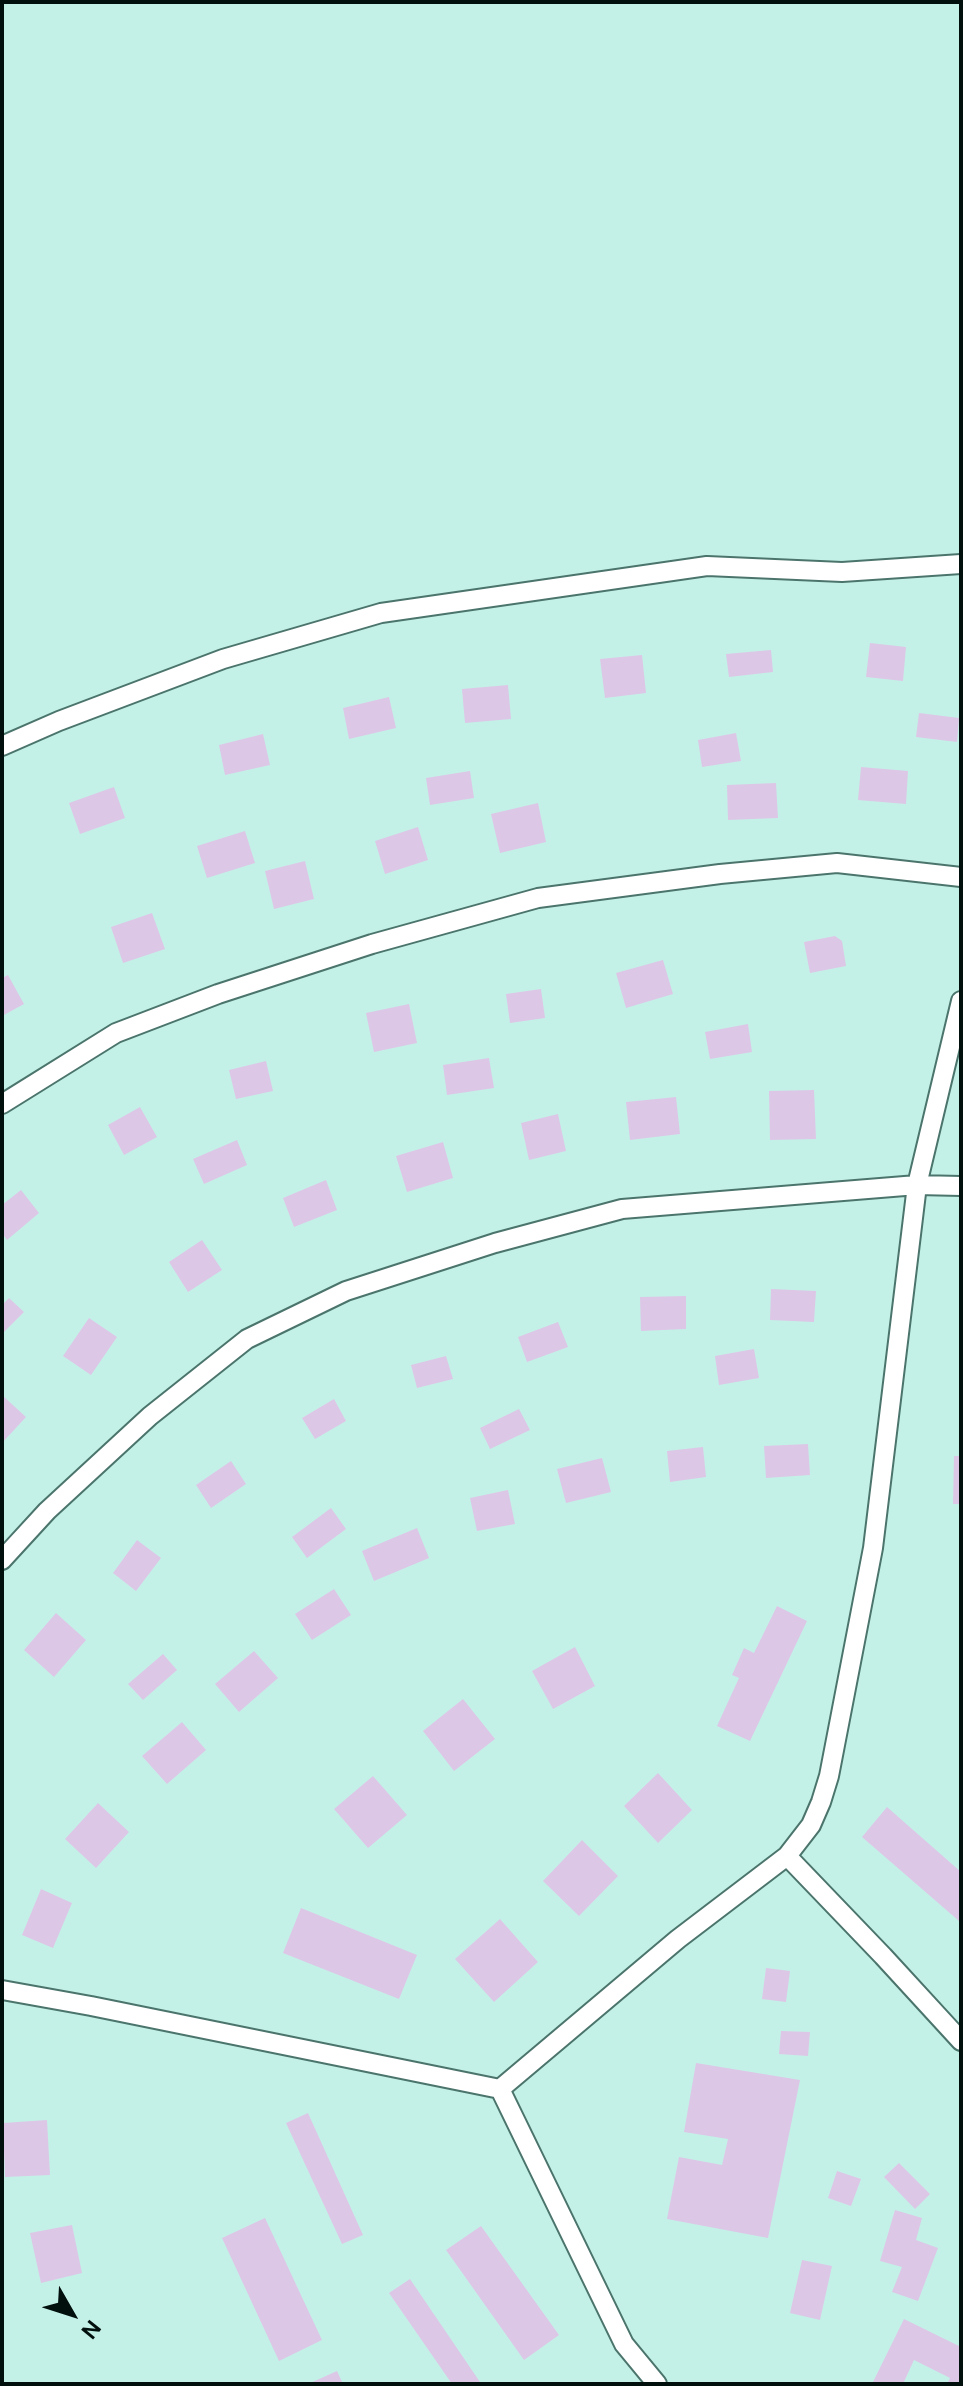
<!DOCTYPE html>
<style>
body{margin:0}
#map{position:relative;width:963px;height:2386px;overflow:hidden;background:#c4f1e7;font-family:"DM Sans",sans-serif}
canvas{display:block}
.frame{position:absolute;inset:0;border:4px solid #02100d;pointer-events:none}
.north{position:absolute;left:32px;top:2274px;width:80px;height:80px;-webkit-text-stroke:6px #c4f1e7;paint-order:stroke;rotate:129deg;font-size:22px;font-weight:700;line-height:32px;text-align:center;color:#02100d}
.north::after{content:'';display:block;margin:auto;width:28px;height:36px;background:#02100d;clip-path:polygon(50% 0,100% 100%,50% 72%,0 100%)}
</style>
<div id="map">
<canvas width="963" height="2386"></canvas>
<div class="frame"></div>
<div class="north">N</div>
</div>
<script>
const ctx = document.querySelector('canvas').getContext('2d');
ctx.lineJoin = 'round';
function fillPath(path, color) { ctx.fillStyle = color; ctx.fill(path, 'evenodd'); }
const poly = rows => new Path2D(rows.map(r => 'M' + r).join(''));
function stroke(path, color, width, dash) { ctx.strokeStyle = color; ctx.lineWidth = width; ctx.lineCap = dash ? 'butt' : 'round'; ctx.setLineDash(dash || []); ctx.stroke(path); }
fillPath(poly([
 [870,643,906,647,903,681,866,677],
 [771,650,773,672,729,677,726,654],
 [642,655,646,693,605,698,600,659],
 [508,685,511,719,465,723,462,689],
 [389,697,396,728,349,739,343,708],
 [919,713,959,718,957,742,916,737],
 [736,733,741,761,702,767,698,740],
 [263,734,270,765,225,775,219,745],
 [861,767,908,771,906,804,858,800],
 [470,771,474,798,430,805,426,778],
 [776,783,778,818,728,820,727,785],
 [114,787,125,818,80,834,69,803],
 [538,803,546,842,500,853,491,814],
 [418,827,428,860,385,874,375,841],
 [245,831,255,863,207,878,197,846],
 [305,861,314,899,274,909,265,871],
 [152,913,165,949,123,963,111,927],
 [835,936,842,941,846,966,810,973,804,942],
 [663,960,673,994,626,1008,616,973],
 [8,975,24,1004,2,1016,2,978],
 [541,989,545,1018,510,1023,506,994],
 [409,1004,417,1043,374,1052,366,1013],
 [748,1024,752,1052,710,1059,705,1032],
 [489,1058,494,1088,447,1095,443,1065],
 [266,1061,273,1091,236,1099,229,1070],
 [814,1090,816,1139,770,1140,769,1091],
 [676,1097,680,1134,630,1140,626,1102],
 [140,1107,157,1137,124,1155,108,1125],
 [558,1114,566,1151,529,1160,521,1123],
 [237,1140,247,1165,204,1184,193,1159],
 [443,1142,453,1178,407,1192,396,1156],
 [326,1180,337,1210,294,1227,283,1198],
 [21,1190,39,1213,7,1240,2,1233,2,1205],
 [202,1240,222,1270,188,1292,169,1262],
 [771,1289,816,1291,814,1322,770,1320],
 [686,1296,686,1329,641,1331,640,1297],
 [9,1298,24,1312,2,1334,2,1305],
 [89,1318,117,1337,91,1375,63,1356],
 [558,1322,568,1347,527,1362,518,1337],
 [754,1349,759,1378,719,1385,715,1356],
 [446,1356,453,1379,417,1388,411,1365],
 [3,1396,26,1417,2,1443,2,1397],
 [334,1399,346,1421,315,1439,302,1418],
 [519,1409,530,1430,490,1449,480,1428],
 [808,1444,810,1475,766,1478,764,1446],
 [703,1447,706,1477,670,1482,667,1451],
 [954,1456,961,1456,961,1504,953,1504],
 [602,1458,611,1492,566,1503,557,1469],
 [231,1461,246,1484,211,1508,196,1485],
 [508,1490,515,1524,477,1531,470,1498],
 [331,1508,346,1529,307,1558,292,1537],
 [417,1528,429,1558,374,1581,362,1551],
 [137,1540,161,1558,136,1591,113,1573],
 [334,1589,351,1615,312,1640,295,1614],
 [777,1606,807,1621,750,1741,717,1726,739,1678,732,1675,744,1648,754,1653],
 [56,1613,86,1640,54,1677,24,1650],
 [575,1647,595,1686,553,1709,532,1671],
 [254,1651,278,1678,239,1712,215,1684],
 [163,1654,177,1670,143,1700,128,1684],
 [463,1699,495,1739,454,1771,423,1731],
 [182,1722,206,1750,167,1784,142,1756],
 [658,1773,692,1810,658,1843,624,1806],
 [373,1776,407,1815,368,1848,334,1809],
 [98,1803,129,1832,96,1868,65,1839],
 [887,1807,961,1872,959,1921,862,1837],
 [582,1840,618,1876,579,1916,543,1881],
 [41,1889,72,1903,53,1948,22,1935],
 [301,1908,417,1955,399,1999,283,1953],
 [500,1919,538,1962,494,2002,455,1959],
 [766,1968,790,1971,786,2002,762,1999],
 [781,2031,810,2032,808,2056,779,2054],
 [696,2063,800,2080,768,2238,667,2219,679,2157,722,2165,728,2139,684,2132],
 [308,2113,363,2235,342,2244,286,2123],
 [47,2120,50,2175,5,2177,3,2123],
 [899,2163,930,2194,915,2209,884,2177],
 [837,2171,861,2179,851,2206,828,2198],
 [895,2210,922,2218,916,2240,938,2248,918,2301,892,2292,902,2267,880,2261],
 [265,2218,322,2340,279,2361,222,2238],
 [72,2225,82,2273,41,2283,30,2233],
 [481,2226,559,2335,524,2360,446,2250],
 [802,2260,832,2266,820,2320,790,2313],
 [410,2279,480,2382,477,2384,452,2384,389,2293],
 [904,2319,961,2347,961,2384,947,2384,950,2378,914,2360,903,2384,872,2384],
 [337,2371,343,2384,308,2384]
]), '#ddc7e7');
const lane = poly([
 [2,746,59,721,223,659,381,613,707,566,842,572,961,564],
 [2,1104,116,1033,218,994,372,944,538,898,720,874,837,863,961,877],
 [2,1560,47,1511,150,1416,247,1339,346,1291,495,1243,622,1209,917,1185,961,1186],
 [787,1856,883,1956,961,2041],
 [2,1990,91,2006,500,2089,624,2344,657,2384],
 [500,2089,678,1939,787,1856,811,1825,821,1802,829,1776,873,1548,917,1185,961,1001]
]);
stroke(lane, '#4b756c', 22);
stroke(lane, '#fff', 18);
</script>
